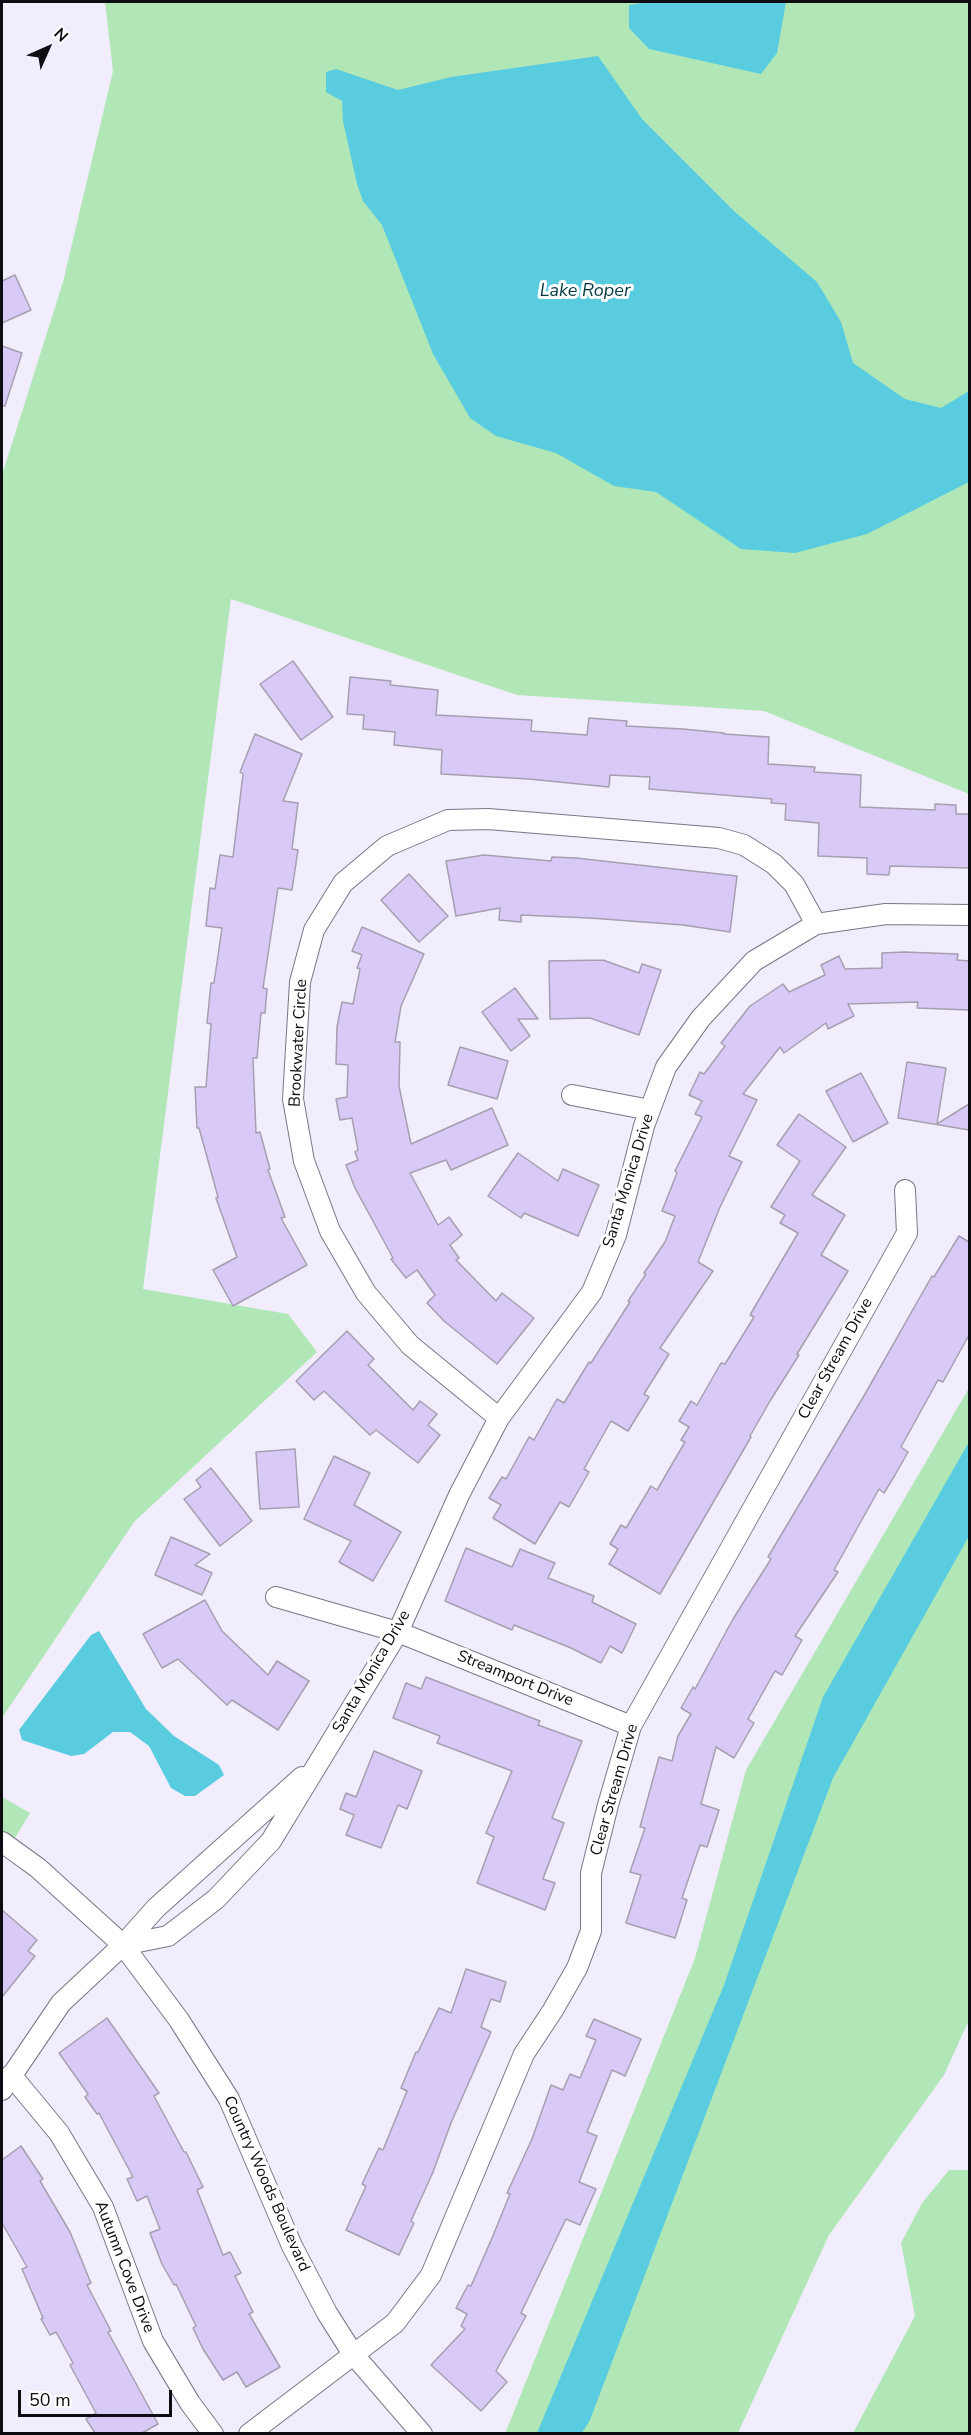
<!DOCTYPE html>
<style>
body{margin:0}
#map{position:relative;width:971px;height:2435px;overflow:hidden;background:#f2edfd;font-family:"Nunito Sans",sans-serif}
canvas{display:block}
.frame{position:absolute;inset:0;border:3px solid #0e0b12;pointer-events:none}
.north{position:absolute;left:18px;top:18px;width:60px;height:60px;-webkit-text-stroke:4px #fff;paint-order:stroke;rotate:45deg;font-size:16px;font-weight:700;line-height:24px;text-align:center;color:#0e0b12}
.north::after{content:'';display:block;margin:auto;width:21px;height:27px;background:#0e0b12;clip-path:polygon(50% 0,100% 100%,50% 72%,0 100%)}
.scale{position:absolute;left:18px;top:2390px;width:154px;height:27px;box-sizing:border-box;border:3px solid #0e0b12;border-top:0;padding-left:8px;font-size:18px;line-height:21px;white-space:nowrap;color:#0e0b12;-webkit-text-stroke:4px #fff;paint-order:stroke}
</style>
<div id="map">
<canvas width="971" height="2435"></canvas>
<div class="frame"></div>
<div class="north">N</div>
<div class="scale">50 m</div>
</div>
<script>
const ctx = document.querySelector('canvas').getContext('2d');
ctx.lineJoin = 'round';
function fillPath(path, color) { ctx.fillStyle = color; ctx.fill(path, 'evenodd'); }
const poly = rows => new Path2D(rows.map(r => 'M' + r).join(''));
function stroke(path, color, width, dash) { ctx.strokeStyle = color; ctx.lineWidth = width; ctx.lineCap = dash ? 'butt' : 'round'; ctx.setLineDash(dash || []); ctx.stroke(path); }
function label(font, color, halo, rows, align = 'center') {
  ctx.font = font + ' "Nunito Sans",sans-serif'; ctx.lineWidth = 6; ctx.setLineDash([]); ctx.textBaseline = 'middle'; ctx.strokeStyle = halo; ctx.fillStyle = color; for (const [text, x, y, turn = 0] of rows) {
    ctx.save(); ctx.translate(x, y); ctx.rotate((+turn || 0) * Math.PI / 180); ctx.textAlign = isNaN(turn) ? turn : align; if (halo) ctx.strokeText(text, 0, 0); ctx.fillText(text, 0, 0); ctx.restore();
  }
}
fillPath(poly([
 [105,2,969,2,969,794,764,711,517,695,231,599,143,1289,288,1314,317,1352,134,1522,2,1718,2,475,63,282,113,71],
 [969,1388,969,2020,944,2075,829,2235,738,2433,505,2434,695,1958,746,1770],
 [2,1797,30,1813,2,1859],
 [949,2170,969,2170,969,2433,853,2433,915,2316,901,2243,922,2203]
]), '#b1e7b7');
fillPath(poly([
 [650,2,786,2,777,53,761,74,649,49,629,28,629,5],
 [598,56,642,119,735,212,817,282,841,322,853,363,905,399,941,408,969,391,969,482,867,534,795,553,741,549,656,492,614,486,556,453,496,436,470,418,433,354,382,225,363,201,357,184,343,121,342,101,326,92,326,72,336,69,398,90,451,77],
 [969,1442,969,1536,833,1778,590,2420,582,2433,537,2433,724,1985,823,1697],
 [99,1631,146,1709,174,1736,219,1765,224,1775,195,1796,185,1796,171,1788,149,1746,130,1732,113,1732,84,1754,71,1756,22,1740,19,1730,91,1635]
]), '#59ccdf');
const building = poly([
 [15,275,31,310,2,323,2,281,15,275],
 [2,346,22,353,5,406,2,406,2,346],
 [293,661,333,717,301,740,260,684,293,661],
 [350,677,391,681,390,685,438,690,436,715,532,720,531,731,587,735,589,718,627,721,626,726,683,729,724,733,724,734,769,737,768,764,815,767,814,772,861,775,860,807,935,810,935,804,956,805,956,814,969,814,969,868,890,866,889,875,867,874,867,858,818,856,819,823,785,820,786,804,771,803,772,799,649,789,650,777,610,775,609,787,529,779,441,774,442,750,394,745,395,732,363,729,364,715,347,714,350,677],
 [255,734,302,754,283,801,298,803,292,849,298,850,292,890,278,888,263,988,267,989,265,1013,261,1013,257,1058,253,1058,256,1133,260,1132,270,1169,268,1170,285,1217,281,1218,307,1265,233,1306,213,1270,237,1257,216,1198,218,1197,199,1128,197,1128,195,1087,206,1087,211,1024,207,1023,211,983,214,983,222,928,206,926,210,888,215,889,220,855,233,857,243,774,240,772,255,734],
 [484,855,551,861,552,857,576,858,737,876,730,932,683,925,590,918,521,915,521,922,499,920,500,908,456,916,446,861,484,855],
 [409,874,448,916,419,942,381,900,409,874],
 [362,927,424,954,401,1006,395,1042,400,1042,399,1086,411,1144,492,1108,508,1145,451,1170,446,1160,410,1173,438,1225,449,1217,462,1235,450,1245,459,1258,456,1260,496,1301,502,1293,534,1318,497,1364,444,1321,427,1303,435,1295,417,1270,406,1278,391,1259,393,1258,355,1188,346,1165,358,1160,355,1152,358,1150,352,1118,340,1120,336,1099,347,1097,348,1065,336,1064,337,1027,342,1002,353,1004,360,969,357,968,362,955,352,951,362,927],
 [904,952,958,954,957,960,969,961,969,1010,917,1008,918,1002,848,1004,854,1016,828,1029,826,1023,784,1053,780,1047,743,1094,757,1100,729,1156,742,1162,720,1207,698,1262,713,1271,660,1348,669,1354,644,1394,649,1397,628,1431,611,1421,584,1469,589,1472,569,1507,560,1502,535,1544,493,1518,501,1505,489,1498,502,1477,506,1479,529,1437,534,1440,557,1399,564,1403,589,1362,591,1363,630,1302,628,1301,646,1274,644,1273,665,1242,675,1216,662,1211,677,1173,675,1171,702,1117,695,1114,702,1101,689,1095,700,1072,704,1074,725,1046,721,1043,750,1006,783,984,789,992,825,975,821,965,839,956,845,969,882,968,882,953,904,952],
 [603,960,639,973,642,964,661,970,639,1035,590,1018,550,1019,549,961,603,960],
 [515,988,538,1019,518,1019,530,1036,511,1051,482,1012,515,988],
 [460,1047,508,1061,497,1099,448,1085,460,1047],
 [907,1062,946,1068,937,1124,969,1104,969,1130,898,1118,907,1062],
 [861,1073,888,1123,853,1142,826,1091,861,1073],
 [799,1114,846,1147,812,1195,845,1215,821,1255,848,1271,797,1354,799,1355,770,1401,750,1436,751,1437,660,1594,609,1564,618,1549,610,1544,621,1525,626,1528,651,1486,657,1490,685,1442,681,1440,689,1427,679,1421,691,1401,697,1405,721,1363,725,1364,754,1317,750,1315,798,1233,780,1223,785,1215,771,1207,800,1161,777,1145,799,1114],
 [518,1153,558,1181,563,1169,599,1185,578,1236,524,1213,521,1218,488,1196,518,1153],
 [959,1236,969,1242,969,1335,943,1382,938,1380,901,1447,908,1452,895,1475,884,1493,879,1489,834,1570,838,1572,795,1636,802,1640,782,1675,775,1671,748,1719,754,1723,734,1758,716,1747,701,1804,719,1810,707,1847,700,1845,682,1898,687,1900,675,1938,626,1923,641,1875,630,1872,645,1828,640,1827,659,1757,672,1761,678,1736,691,1714,681,1708,693,1687,695,1689,733,1619,771,1559,768,1557,865,1394,932,1276,934,1277,959,1236],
 [347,1331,374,1359,368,1365,413,1410,420,1401,437,1414,428,1425,440,1435,418,1463,376,1430,370,1435,324,1391,314,1400,296,1381,347,1331],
 [295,1449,299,1507,260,1509,256,1452,295,1449],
 [334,1456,370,1473,354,1505,401,1532,373,1581,339,1562,351,1541,304,1519,334,1456],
 [211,1468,252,1521,220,1546,184,1499,201,1487,196,1480,211,1468],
 [171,1537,210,1554,195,1565,212,1573,202,1595,155,1575,171,1537],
 [466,1548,512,1567,520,1549,555,1563,548,1578,594,1596,592,1602,636,1624,622,1653,610,1646,601,1663,571,1648,514,1625,512,1630,445,1601,466,1548],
 [205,1600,222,1631,268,1675,277,1661,309,1681,278,1730,232,1700,227,1705,178,1659,162,1668,143,1634,205,1600],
 [426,1677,540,1721,538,1725,582,1741,552,1818,564,1823,543,1879,555,1883,545,1910,477,1883,494,1837,486,1833,512,1771,437,1743,440,1736,393,1718,406,1683,421,1689,426,1677],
 [374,1751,422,1771,407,1809,398,1805,381,1848,346,1835,354,1815,340,1809,346,1793,356,1797,374,1751],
 [2,1910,37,1940,28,1951,35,1956,2,1997,2,1910],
 [466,1969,506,1982,500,2002,491,1999,481,2027,491,2032,451,2123,433,2172,411,2221,414,2223,399,2255,346,2230,366,2186,362,2184,379,2148,383,2150,407,2091,401,2088,416,2052,418,2052,439,2008,451,2013,466,1969],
 [107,2018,159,2093,154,2096,184,2152,186,2152,203,2187,197,2190,223,2255,230,2252,241,2273,235,2276,253,2312,249,2314,280,2367,246,2387,237,2372,223,2380,203,2349,193,2328,196,2326,176,2284,174,2285,162,2264,150,2233,160,2229,147,2196,137,2201,127,2179,133,2177,99,2113,97,2114,85,2097,88,2094,59,2053,107,2018],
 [594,2019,641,2039,625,2076,612,2070,587,2132,597,2136,579,2182,596,2189,580,2225,566,2219,521,2313,526,2316,496,2371,507,2382,481,2411,431,2365,465,2329,461,2326,467,2314,456,2308,468,2285,471,2286,492,2238,510,2194,507,2193,532,2139,551,2085,563,2090,570,2074,580,2078,596,2040,586,2036,594,2019],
 [21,2146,43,2179,40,2181,70,2232,91,2283,87,2285,111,2331,108,2332,158,2424,142,2433,95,2433,86,2419,96,2413,70,2365,73,2363,56,2332,50,2335,41,2319,43,2318,22,2269,27,2267,2,2223,2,2160,21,2146]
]);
fillPath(building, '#d9c9f7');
stroke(building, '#a59fb0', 1.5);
const street = poly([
 [572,1095,650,1110],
 [499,1418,410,1345,366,1293,330,1231,304,1161,293,1099,300,982,314,930,343,883,387,846,448,820,488,819,719,838,744,845,774,864,794,884,816,924],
 [276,1597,398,1632,631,1726],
 [2,1842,38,1868,123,1945,179,2020,229,2099,292,2246,327,2313,353,2354,422,2434],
 [123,1945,168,1936,216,1899,271,1841,398,1632,459,1495,499,1418,592,1292,616,1235,644,1126,666,1067,701,1018,754,961,816,924,886,914,970,915],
 [11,2075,59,2133,103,2207,153,2341,190,2403,213,2434],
 [2,2090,61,2003,123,1945,156,1908,302,1777],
 [249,2434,395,2323,431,2275,524,2054,553,2010,577,1968,591,1931,591,1873,608,1805,631,1726,907,1233,905,1190]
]);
stroke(street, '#7b7586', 22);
stroke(street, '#fff', 20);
label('16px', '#0e0b12', '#fff', [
 ["Brookwater Circle",299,1043,-87],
 ["Santa Monica Drive",629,1181,-73],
 ["Clear Stream Drive",836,1359,-61],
 ["Santa Monica Drive",372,1672,-60],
 ["Streamport Drive",515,1679,22],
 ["Clear Stream Drive",615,1790,-74],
 ["Country Woods Boulevard",266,2184,66],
 ["Autumn Cove Drive",124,2267,69]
]);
label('italic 18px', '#003941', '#fff', [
 ["Lake Roper",585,292]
]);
</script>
